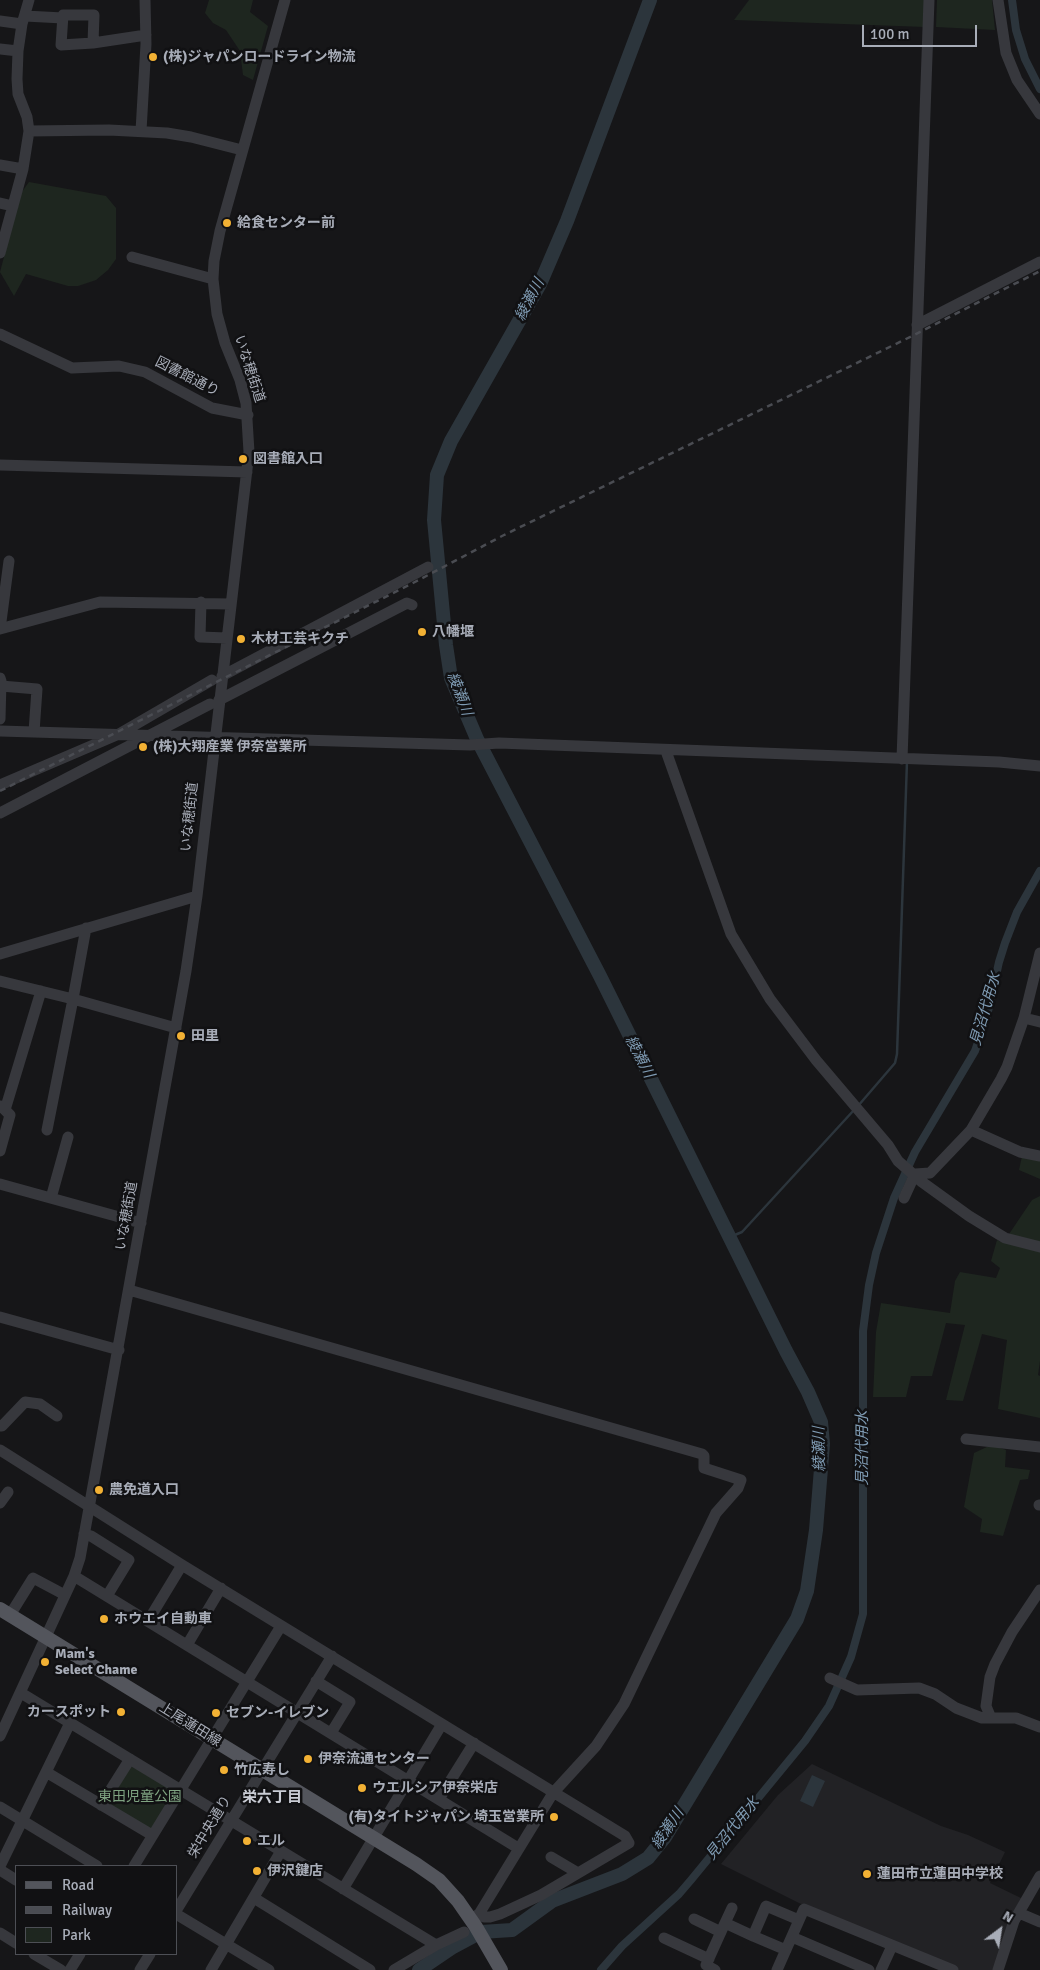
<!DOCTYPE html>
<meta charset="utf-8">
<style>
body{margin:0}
#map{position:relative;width:1040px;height:1970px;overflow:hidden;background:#161618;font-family:Signika,sans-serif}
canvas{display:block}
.legend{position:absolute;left:15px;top:1865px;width:162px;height:90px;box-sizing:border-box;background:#111113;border:1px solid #4d4f55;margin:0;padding:6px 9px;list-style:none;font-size:15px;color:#a8adb8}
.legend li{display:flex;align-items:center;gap:10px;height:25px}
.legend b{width:25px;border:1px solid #4d4f55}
.north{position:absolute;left:975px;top:1905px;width:50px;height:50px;-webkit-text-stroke:4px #111113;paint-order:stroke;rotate:31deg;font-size:14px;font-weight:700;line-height:20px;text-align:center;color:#a8adb8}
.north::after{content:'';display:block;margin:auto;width:18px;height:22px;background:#a8adb8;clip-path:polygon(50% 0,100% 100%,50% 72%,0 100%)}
.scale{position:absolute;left:862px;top:25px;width:115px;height:22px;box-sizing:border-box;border:2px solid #a8adb8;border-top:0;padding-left:6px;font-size:15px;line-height:18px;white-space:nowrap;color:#a8adb8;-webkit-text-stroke:4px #111113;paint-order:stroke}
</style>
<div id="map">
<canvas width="1040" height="1970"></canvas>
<ul class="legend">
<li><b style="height:6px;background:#53555c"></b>Road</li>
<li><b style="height:6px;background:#4a4c52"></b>Railway</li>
<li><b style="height:14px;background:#1e261f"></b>Park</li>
</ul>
<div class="north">N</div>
<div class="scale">100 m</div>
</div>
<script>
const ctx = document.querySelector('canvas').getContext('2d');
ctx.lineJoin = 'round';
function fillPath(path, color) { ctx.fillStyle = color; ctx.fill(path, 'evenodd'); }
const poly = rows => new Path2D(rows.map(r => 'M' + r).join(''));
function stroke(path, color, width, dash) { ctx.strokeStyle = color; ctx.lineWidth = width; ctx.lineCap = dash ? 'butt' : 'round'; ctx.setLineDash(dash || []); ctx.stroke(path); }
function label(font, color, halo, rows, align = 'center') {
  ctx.font = font + ' Signika,"Noto Sans JP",sans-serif'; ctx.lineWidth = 5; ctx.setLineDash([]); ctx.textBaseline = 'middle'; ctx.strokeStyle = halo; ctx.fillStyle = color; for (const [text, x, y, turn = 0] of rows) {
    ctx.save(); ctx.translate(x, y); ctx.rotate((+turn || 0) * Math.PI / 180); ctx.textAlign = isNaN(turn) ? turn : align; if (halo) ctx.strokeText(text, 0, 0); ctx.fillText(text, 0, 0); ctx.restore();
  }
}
fillPath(poly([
 [812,1764,941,1826,968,1835,1005,1852,990,1883,1023,1899,994,1970,958,1970,799,1903,721,1864,778,1795]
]), '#222225');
fillPath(poly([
 [209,0,253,0,250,12,268,26,253,80,243,75,240,51,226,30,213,23,205,13],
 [749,0,925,0,925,27,734,20],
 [937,0,992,0,995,30,936,27],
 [29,182,106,196,116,208,116,259,108,270,96,280,78,286,68,286,26,274,14,296,0,272,21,193],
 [1040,1151,1040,1179,1019,1170,1022,1156],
 [1040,1196,1040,1361,1038,1375,1040,1376,1040,1418,998,1409,1007,1340,982,1334,963,1401,946,1400,965,1325,946,1323,932,1376,911,1376,906,1397,873,1397,876,1332,881,1303,950,1313,955,1281,960,1272,996,1278,1000,1268,991,1261,997,1240,1003,1243,1032,1200],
 [991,1445,1006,1450,1005,1467,1030,1470,1028,1479,1020,1480,1003,1536,980,1532,982,1519,964,1507,974,1453],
 [131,1763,176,1790,150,1831,105,1803]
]), '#1e261f');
fillPath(poly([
 [812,1775,825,1781,813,1807,800,1801]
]), '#2c353c');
stroke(poly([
 [858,1106,895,1063,897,1054,907,761],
 [730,1237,742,1232,854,1110]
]), '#2c353c', 2.5);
stroke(poly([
 [1012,0,1016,30,1025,59,1040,89],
 [601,1970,622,1946,679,1894,691,1880,805,1741,829,1706,851,1657,863,1614,863,1331,869,1285,876,1253,894,1198,915,1152,975,1051,987,1016,999,962,1005,943,1017,912,1040,871]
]), '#2c353c', 8);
stroke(poly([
 [419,1970,453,1947,481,1932,512,1930,552,1901,622,1874,648,1858,665,1837,797,1619,807,1591,816,1530,823,1444,821,1422,808,1392,786,1351,600,976,477,739,451,678,446,645,434,520,437,475,451,441,540,284,567,221,650,0]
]), '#2c353c', 14);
stroke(poly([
 [998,0,1006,53,1017,80,1040,114],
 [25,16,63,18],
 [0,21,22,24],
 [93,43,94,15,63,15,61,45,93,43,146,35],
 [0,49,18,51],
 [29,131,109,130,167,133,191,137,242,150],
 [141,131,146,44,145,0],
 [0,165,23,169],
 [0,203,13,206],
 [0,253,23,169,29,131,27,117,18,94,17,79,18,51,22,24,29,0],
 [132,257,213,279],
 [917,325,1040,262],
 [0,334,72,368,119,366,145,372,212,408,248,415],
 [0,465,247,472],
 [201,602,200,637,227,638],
 [0,629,100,602,231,604],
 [0,629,9,561],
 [222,676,428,567],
 [0,678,1,681,0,719],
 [1,686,37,689,34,732],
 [219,700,407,603,412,605],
 [0,731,470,745,499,743,999,762,1040,766],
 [666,751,731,934,770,999,816,1060,888,1145,898,1161,922,1182,969,1216,1005,1238,1040,1247],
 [902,759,929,0],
 [0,785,119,734,212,680],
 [0,813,210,704],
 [0,954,197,896],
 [0,981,73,999,176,1028],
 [1024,1018,1040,1022],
 [5,1110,41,991],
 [47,1130,73,999,86,928],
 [971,1130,1020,1152,1040,1156],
 [0,1151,10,1115,1,1106],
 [915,1174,930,1173,971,1130,1001,1079,1007,1067,1024,1018,1040,953],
 [0,1184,141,1223],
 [51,1198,68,1137],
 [904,1198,915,1174],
 [129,1290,702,1454,704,1456,704,1468,741,1480,738,1488,716,1513,624,1704,596,1746,553,1793,479,1914,471,1919],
 [0,1317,119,1350],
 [0,1426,2,1426,25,1402,40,1404,57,1416],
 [966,1439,1040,1447],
 [0,1450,182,1565,625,1836,629,1843,541,1895,500,1914,490,1917,484,1917,479,1914],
 [0,1503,8,1492],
 [1039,1505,1040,1505],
 [84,1534,91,1536,129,1560,107,1596],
 [74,1576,518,1848],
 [10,1615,33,1578,65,1595],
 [148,1621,182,1565],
 [187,1645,221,1588],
 [830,1678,857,1690,919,1688,935,1694,956,1708,982,1718,1016,1718,1040,1727],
 [316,1681,350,1702,331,1733],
 [21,1693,436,1945],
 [991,1718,986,1706,990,1677,995,1664,1012,1632,1040,1590],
 [0,1736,74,1576,80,1558,186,971,197,896,249,452,246,403,240,380,225,343,217,314,213,279,214,261,220,231,285,0],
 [46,1772,152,1835],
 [439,1799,474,1743],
 [101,1805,130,1759],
 [0,1807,97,1866],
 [551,1857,578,1873],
 [0,1866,70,1723],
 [134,1866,281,1626],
 [0,1870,16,1880],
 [343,1889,442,1724],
 [254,1898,370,1970],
 [176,1911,332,1656],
 [1019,1913,1040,1922],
 [176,1914,269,1970],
 [694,1919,721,1932],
 [725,1923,732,1908],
 [0,1933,16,1943],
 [792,1937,869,1970],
 [664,1938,709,1959],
 [786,1950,753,1936,766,1906,799,1920],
 [34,1954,61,1970],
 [70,1970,80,1954],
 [140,1970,150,1954],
 [211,1970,281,1851],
 [394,1970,436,1945,464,1932],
 [715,1970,706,1965,725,1923,753,1936],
 [777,1970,804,1909,953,1970],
 [881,1970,892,1946],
 [998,1970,1014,1921,1040,1876]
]), '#37383d', 11);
stroke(poly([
 [0,1609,416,1864,439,1880,458,1901,476,1927,501,1970]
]), '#53555c', 14);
stroke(poly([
 [0,791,413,583,504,535,906,339,1040,271]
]), '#4a4c52', 2.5, [6, 5]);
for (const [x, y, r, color] of [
 [153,57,5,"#f2b134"],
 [227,223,5,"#f2b134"],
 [243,459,5,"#f2b134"],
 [422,632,5,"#f2b134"],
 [241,639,5,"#f2b134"],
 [143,747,5,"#f2b134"],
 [181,1036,5,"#f2b134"],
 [99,1490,5,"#f2b134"],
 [104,1619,5,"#f2b134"],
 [45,1662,5,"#f2b134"],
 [121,1712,5,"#f2b134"],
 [216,1713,5,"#f2b134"],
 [308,1759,5,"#f2b134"],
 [224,1770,5,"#f2b134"],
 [362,1788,5,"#f2b134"],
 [554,1817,5,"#f2b134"],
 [247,1841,5,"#f2b134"],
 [257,1871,5,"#f2b134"],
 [867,1874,5,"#f2b134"]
]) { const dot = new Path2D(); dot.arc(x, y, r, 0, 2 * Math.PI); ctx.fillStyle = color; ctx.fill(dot); stroke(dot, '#111113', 2); }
label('bold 14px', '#a8adb8', '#111113', [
 ["(株)ジャパンロードライン物流",163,57],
 ["給食センター前",237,223],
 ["図書館入口",253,459],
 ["八幡堰",432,632],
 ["木材工芸キクチ",251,639],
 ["(株)大翔産業 伊奈営業所",153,747],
 ["田里",191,1036],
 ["農免道入口",109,1490],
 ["ホウエイ自動車",114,1619],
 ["Mam's",55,1654],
 ["Select Chame",55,1670],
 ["カースポット",111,1712,"right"],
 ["セブン-イレブン",226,1713],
 ["伊奈流通センター",318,1759],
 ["竹広寿し",234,1770],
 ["ウエルシア伊奈栄店",372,1788],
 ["(有)タイトジャパン 埼玉営業所",544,1817,"right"],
 ["エル",257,1841],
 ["伊沢鍵店",267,1871],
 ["蓮田市立蓮田中学校",877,1874]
], 'left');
label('14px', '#a8adb8', '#111113', [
 ["いな穂街道",249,369,72],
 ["図書館通り",187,377,27],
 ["いな穂街道",190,817,-84],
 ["いな穂街道",127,1216,-80],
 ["上尾蓮田線",190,1725,32],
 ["栄中央通り",210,1827,-59]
]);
label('14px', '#7fa381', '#111113', [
 ["東田児童公園",140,1797]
]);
label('italic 15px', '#7f9bb3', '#111113', [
 ["綾瀬川",530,300,-62],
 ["綾瀬川",459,694,69],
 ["見沼代用水",986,1009,-74],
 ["綾瀬川",639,1057,63],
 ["見沼代用水",863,1448,-90],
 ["綾瀬川",820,1449,-91],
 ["綾瀬川",668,1829,-56],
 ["見沼代用水",733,1829,-51]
]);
label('bold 15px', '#c9ccd4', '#111113', [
 ["栄六丁目",272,1798]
]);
</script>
